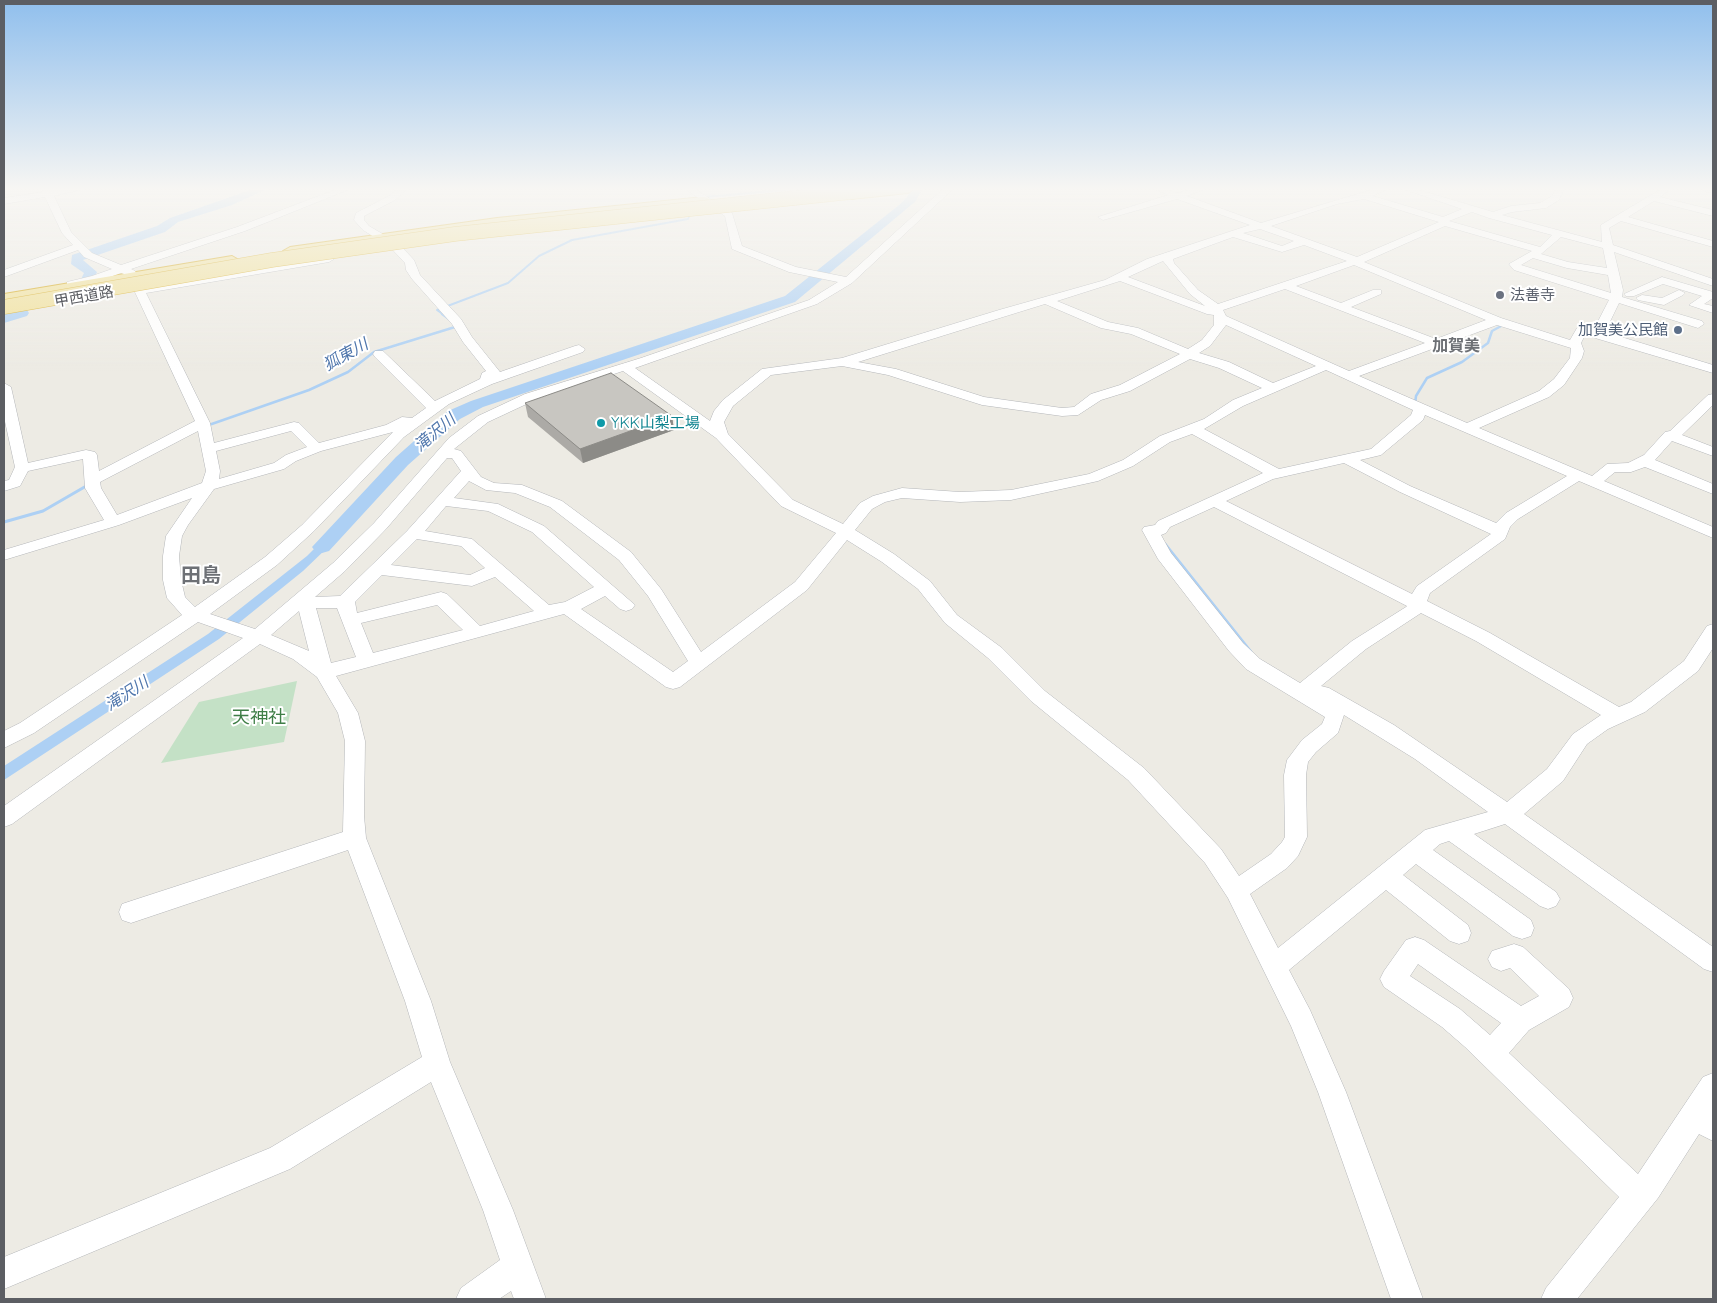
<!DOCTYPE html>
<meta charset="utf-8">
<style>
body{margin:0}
#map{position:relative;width:1717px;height:1303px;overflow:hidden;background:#edebe4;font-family:Quicksand,sans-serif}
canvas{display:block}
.frame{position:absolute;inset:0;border:5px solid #5c5e63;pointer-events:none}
</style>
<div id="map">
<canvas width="1717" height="1303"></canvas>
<div class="frame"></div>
</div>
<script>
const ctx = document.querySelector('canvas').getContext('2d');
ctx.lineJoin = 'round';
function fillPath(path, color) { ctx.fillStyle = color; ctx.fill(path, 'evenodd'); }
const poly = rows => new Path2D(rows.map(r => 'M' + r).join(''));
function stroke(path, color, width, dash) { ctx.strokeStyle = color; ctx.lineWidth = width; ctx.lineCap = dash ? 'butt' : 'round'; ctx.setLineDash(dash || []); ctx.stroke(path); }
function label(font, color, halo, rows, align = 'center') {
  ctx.font = font + ' Quicksand,"Noto Sans JP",sans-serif'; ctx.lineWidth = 4; ctx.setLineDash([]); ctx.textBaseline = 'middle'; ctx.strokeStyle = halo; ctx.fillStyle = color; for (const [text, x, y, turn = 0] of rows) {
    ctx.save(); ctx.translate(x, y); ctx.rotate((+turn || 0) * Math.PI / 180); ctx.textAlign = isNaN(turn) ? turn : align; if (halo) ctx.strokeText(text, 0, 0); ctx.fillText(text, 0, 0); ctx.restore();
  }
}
fillPath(poly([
 [297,681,284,742,161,763,199,702]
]), '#c4e1c6');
fillPath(poly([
 [337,526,350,526,303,571,219,639,4,780,4,766,208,634,307,556]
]), '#add0f4');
stroke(poly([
 [704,197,794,189],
 [444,315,437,310,508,283,539,256,572,240,688,219,690,214]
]), '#add0f4', 2);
stroke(poly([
 [442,314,449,319],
 [1415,404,1416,396,1427,378,1462,362,1488,343,1492,331,1503,325],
 [206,426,309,390,348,372,374,352,455,327,454,324]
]), '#add0f4', 2.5);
stroke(poly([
 [4,522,43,511,88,485],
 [1165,544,1251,652]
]), '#add0f4', 3);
fillPath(poly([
 [253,189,267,189,232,205,178,222,165,232,83,260,97,272,93,282,83,282,81,279,84,273,71,264,72,255,157,226,170,218,253,189],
 [912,189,922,189,916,201,795,302,483,407,460,419,408,465,329,551,322,553,315,551,312,547,396,457,448,411,471,401,785,296,899,205,907,197,912,189],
 [22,309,27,310,29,313,27,316,4,323,4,314,22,309]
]), '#add0f4');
const minor = poly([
 [42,189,83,189,54,196,71,232,92,253,121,265,237,227,337,189,350,189,245,231,131,269,135,271,143,287,329,256,334,259,329,262,146,293,210,423,214,443,294,422,299,423,319,443,386,425,402,417,412,418,426,408,375,357,373,354,375,351,383,351,435,401,480,379,482,373,486,371,463,342,452,324,412,279,406,270,405,263,390,247,363,230,354,220,356,213,389,196,397,189,407,189,395,200,364,216,364,220,369,226,398,243,414,260,420,275,461,319,472,337,500,372,575,346,579,345,585,349,583,352,492,384,449,404,404,437,314,531,277,565,210,614,255,629,333,563,374,523,449,438,478,416,525,394,641,358,809,300,838,282,789,272,732,249,725,216,685,189,695,189,732,213,742,246,796,267,846,277,943,189,953,189,852,283,817,304,635,368,710,421,714,411,723,400,762,369,842,358,999,310,1105,280,1147,259,1250,225,1177,199,1103,220,1098,217,1168,195,1155,189,1167,189,1178,193,1191,189,1205,189,1187,196,1261,223,1374,189,1387,189,1373,196,1443,217,1462,209,1403,189,1416,189,1493,212,1511,206,1540,203,1552,196,1556,189,1564,189,1559,200,1546,208,1512,212,1502,215,1602,242,1601,225,1661,189,1671,189,1660,197,1713,210,1713,216,1654,201,1628,217,1713,241,1713,247,1621,221,1609,228,1613,245,1713,279,1713,286,1614,252,1623,290,1622,297,1702,321,1704,324,1698,328,1619,303,1605,332,1713,365,1713,373,1585,335,1581,343,1584,351,1582,358,1564,385,1549,397,1479,428,1592,476,1607,464,1628,463,1644,455,1665,432,1670,431,1708,395,1713,394,1713,405,1682,435,1713,447,1713,456,1672,441,1655,460,1713,484,1713,494,1645,467,1631,472,1615,472,1604,481,1713,527,1713,538,1579,481,1518,519,1510,527,1505,539,1430,593,1427,601,1490,633,1619,707,1631,702,1684,661,1707,626,1713,624,1713,648,1698,671,1645,712,1608,729,1587,744,1563,781,1524,814,1713,947,1713,972,1704,969,1505,824,1474,834,1556,892,1560,899,1556,906,1548,909,1540,906,1449,841,1440,844,1433,850,1531,920,1534,928,1531,936,1522,939,1513,936,1416,864,1403,875,1468,925,1471,933,1468,941,1459,944,1450,941,1386,890,1289,970,1310,1010,1346,1092,1423,1299,1391,1299,1318,1092,1291,1026,1228,898,1205,863,1128,780,1031,701,988,658,945,623,918,589,882,562,847,540,807,590,680,687,673,689,666,687,564,614,336,676,358,713,365,741,364,816,366,838,431,1001,450,1062,513,1210,546,1299,514,1299,511,1291,499,1299,456,1299,461,1288,500,1260,483,1210,431,1082,290,1169,4,1289,4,1257,270,1148,422,1057,405,1001,348,850,131,923,122,920,119,912,122,904,131,901,343,832,345,741,338,713,317,677,293,659,260,644,12,824,4,827,4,806,243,638,198,622,34,733,4,748,4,731,20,723,182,615,167,598,163,580,163,556,166,536,192,498,119,525,4,560,4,550,104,520,85,488,83,459,28,471,20,486,4,491,4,481,9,480,15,467,4,417,4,383,11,387,28,463,86,450,95,452,97,455,99,471,195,421,127,275,121,273,99,281,67,286,67,282,92,276,112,269,84,257,78,250,4,277,4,270,73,245,62,233,45,197,4,204,4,198,43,192,42,189],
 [1364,199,1439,222,1357,257,1271,226,1337,204,1364,199],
 [1472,212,1489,218,1552,235,1540,247,1449,221,1472,212],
 [1445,226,1532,251,1509,264,1514,270,1609,300,1594,329,1577,328,1570,340,1501,318,1364,262,1445,226],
 [1260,229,1294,241,1282,246,1243,233,1260,229],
 [1233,237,1282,252,1304,245,1347,261,1218,304,1198,290,1174,263,1173,259,1233,237],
 [1561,237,1603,248,1607,268,1568,262,1541,254,1561,237],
 [1533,258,1567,268,1608,275,1611,293,1521,265,1533,258],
 [1163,261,1190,294,1205,306,1128,277,1163,261],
 [1354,265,1486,320,1436,339,1351,307,1381,294,1381,290,1373,290,1341,303,1296,286,1354,265],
 [1120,281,1207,314,1214,315,1214,325,1202,340,1188,349,1138,328,1108,322,1057,301,1120,281],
 [1285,289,1337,309,1425,343,1349,371,1226,316,1223,310,1285,289],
 [1045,304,1101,328,1131,334,1180,354,1120,385,1091,394,1074,407,1062,408,984,397,896,369,858,362,1045,304],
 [1226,325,1316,366,1273,383,1229,362,1199,353,1210,346,1226,325],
 [1497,325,1571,348,1570,358,1554,379,1539,391,1467,423,1359,376,1497,325],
 [1190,359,1219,368,1262,388,1233,400,1204,419,1160,436,1123,460,1089,474,1011,490,960,492,902,488,873,496,860,503,843,524,793,500,728,434,724,422,733,406,771,375,842,366,888,375,982,405,1062,416,1078,415,1101,400,1130,391,1190,359],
 [1326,370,1413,410,1411,415,1371,449,1279,469,1204,429,1243,406,1326,370],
 [623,371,716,438,781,506,836,533,795,582,701,652,661,589,631,552,562,501,522,485,494,483,481,477,461,451,454,449,488,422,535,400,623,371],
 [1425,415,1567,476,1506,513,1496,523,1410,486,1360,460,1381,455,1423,420,1425,415],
 [198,431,206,471,202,483,117,515,101,488,100,482,198,431],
 [291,431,307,447,286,455,274,463,219,479,220,471,216,451,291,431],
 [393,432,302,525,265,557,195,607,185,597,181,580,179,556,182,536,188,525,214,489,284,469,296,461,321,451,393,432],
 [1192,434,1263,473,1158,521,1155,525,1144,527,1142,530,1158,559,1229,651,1246,669,1325,717,1322,724,1302,740,1287,760,1284,775,1285,837,1282,842,1271,854,1239,876,1221,849,1144,768,1045,691,1002,648,957,615,930,581,894,554,855,530,872,509,885,502,902,498,960,502,1011,500,1098,481,1133,466,1170,442,1192,434],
 [447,458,452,458,461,471,407,531,340,596,315,597,345,571,386,529,447,458],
 [1344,463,1400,492,1491,534,1417,586,1412,594,1226,501,1273,479,1344,463],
 [469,481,486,490,515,493,550,507,619,560,648,596,688,661,673,672,581,609,605,596,620,609,626,611,632,609,635,605,544,526,498,504,454,498,469,481],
 [446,506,488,511,532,532,594,587,565,602,549,605,472,539,425,531,446,506],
 [1214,507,1407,606,1406,607,1352,641,1300,683,1260,659,1243,643,1171,553,1161,535,1166,533,1170,527,1214,507],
 [417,539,461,546,485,568,470,575,391,565,417,539],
 [382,575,472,586,495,577,534,611,480,626,447,594,441,592,357,613,355,602,382,575],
 [437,605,463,630,373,653,361,623,437,605],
 [316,608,337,608,356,657,331,663,316,608],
 [299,611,309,651,271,635,299,611],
 [1421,613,1476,641,1601,715,1573,734,1547,769,1507,802,1394,725,1329,688,1321,686,1366,649,1421,613],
 [1344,715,1415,759,1488,812,1425,830,1278,948,1250,894,1287,868,1298,856,1307,837,1306,775,1308,762,1316,752,1338,733,1344,715],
 [1702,189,1713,189,1713,193,1704,191,1702,189],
 [1662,277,1713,292,1713,298,1704,304,1713,306,1713,313,1689,305,1702,296,1663,284,1634,296,1626,296,1624,294,1662,277],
 [1679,290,1685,293,1683,295,1664,305,1638,300,1636,298,1642,295,1662,298,1679,290],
 [1415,937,1424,940,1521,1006,1539,996,1510,968,1501,971,1492,967,1488,959,1492,951,1514,944,1523,947,1569,989,1573,998,1569,1007,1529,1030,1509,1053,1638,1174,1703,1077,1713,1073,1713,1141,1699,1134,1658,1198,1577,1299,1541,1299,1546,1288,1619,1197,1465,1047,1442,1027,1384,987,1380,979,1384,971,1406,940,1415,937],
 [1418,964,1501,1023,1490,1035,1460,1009,1410,976,1418,964]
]);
const highway = poly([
 [872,189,914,189,908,193,851,199,845,195,851,191,872,189],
 [703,197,708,198,710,201,708,204,497,226,290,255,283,251,290,247,497,218,703,197],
 [232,256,239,260,237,263,4,304,4,294,232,256]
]);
stroke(minor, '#b4b6b9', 1);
stroke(highway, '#d5a91c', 2);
fillPath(minor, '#fff');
fillPath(highway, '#f0e098');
const highwayBridge = poly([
 [4,307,272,260,455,234,880,189]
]);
stroke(highwayBridge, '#d5a91c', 15, []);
stroke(highwayBridge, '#f0e098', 14);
fillPath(poly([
 [525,403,672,416,674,430,583,463,528,417]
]), '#acaaa6');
fillPath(poly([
 [672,416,674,430,583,463,580,449]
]), '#8c8b87');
const building = poly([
 [611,373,672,416,580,449,525,403,611,373]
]);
fillPath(building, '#c8c6c1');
stroke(building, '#8c8b87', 1);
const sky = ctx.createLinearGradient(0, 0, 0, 371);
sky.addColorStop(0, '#90bfed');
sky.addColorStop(0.51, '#f7f6f3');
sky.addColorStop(1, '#f7f6f300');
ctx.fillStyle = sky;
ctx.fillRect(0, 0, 1717, 371);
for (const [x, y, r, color] of [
 [1500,295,5,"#6b7280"],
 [1678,330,5,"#5c6f8a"],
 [601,423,5,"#0f9aa8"]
]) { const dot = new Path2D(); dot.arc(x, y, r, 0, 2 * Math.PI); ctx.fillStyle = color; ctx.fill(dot); stroke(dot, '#fff', 2); }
label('15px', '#5b616d', '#fff', [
 ["法善寺",1510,295]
], 'left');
label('15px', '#5c5e63', '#fff', [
 ["甲西道路",84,297,-10]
]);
label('15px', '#4e5e75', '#fff', [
 ["加賀美公民館",1668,330]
], 'right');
label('15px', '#0d838f', '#fff', [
 ["YKK山梨工場",611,423]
], 'left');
label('bold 16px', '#6d7075', '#fff', [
 ["加賀美",1456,346]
]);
label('italic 16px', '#4f76ac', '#fff', [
 ["狐東川",346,355,-29],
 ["滝沢川",435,433,-40],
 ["滝沢川",127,694,-33]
]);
label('18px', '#3f7e47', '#fff', [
 ["天神社",259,718]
]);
label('bold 20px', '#6d7075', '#fff', [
 ["田島",201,576]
]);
</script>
